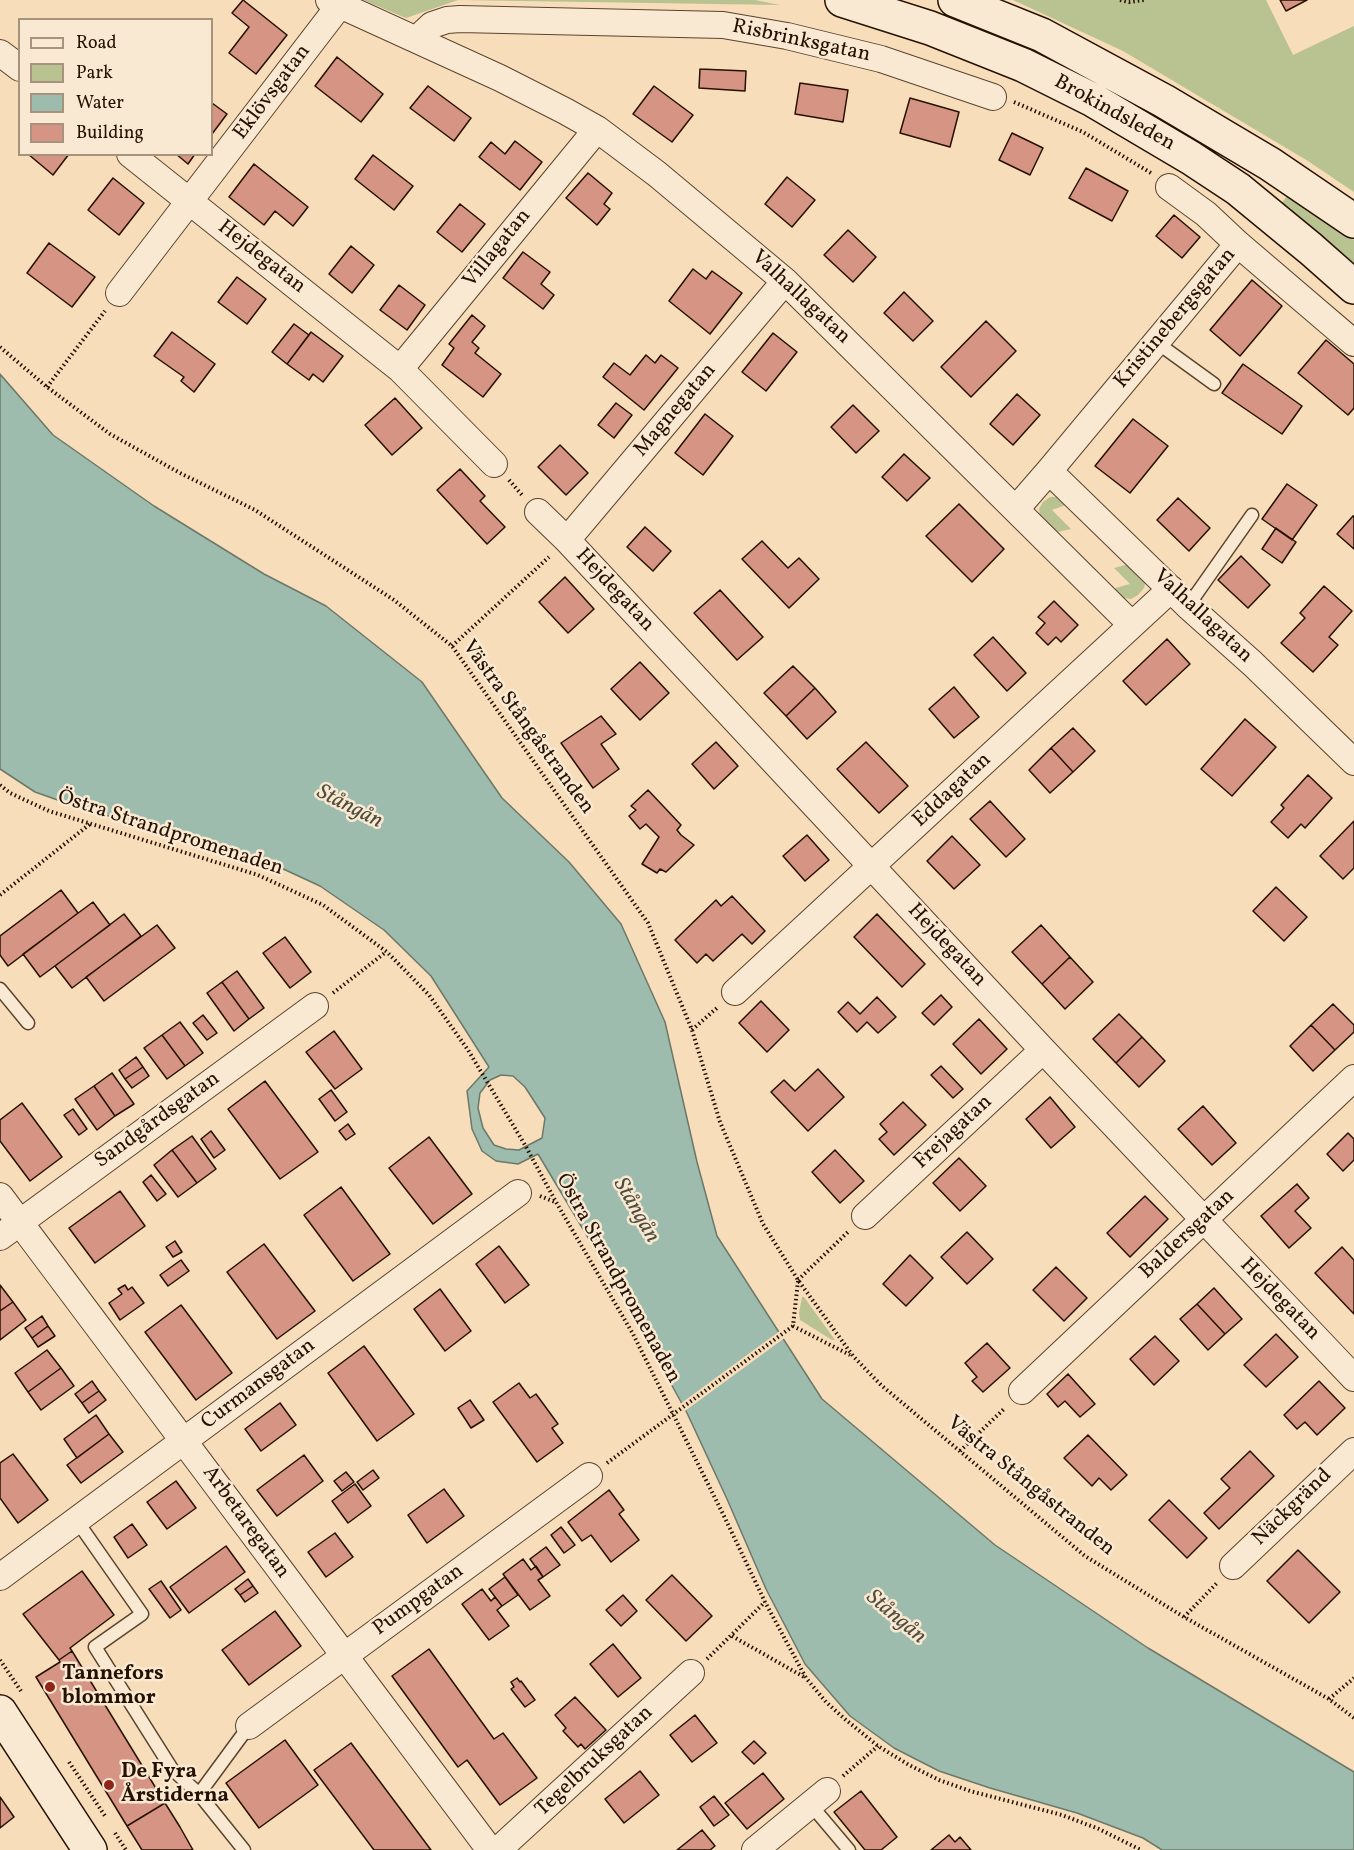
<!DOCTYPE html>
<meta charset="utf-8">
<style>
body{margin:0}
#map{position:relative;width:1354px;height:1850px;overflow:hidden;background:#f7ddb9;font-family:Vollkorn,serif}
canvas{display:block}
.legend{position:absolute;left:18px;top:18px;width:195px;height:138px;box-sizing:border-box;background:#fae9d2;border:2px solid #a5937e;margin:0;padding:8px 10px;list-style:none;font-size:18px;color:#261100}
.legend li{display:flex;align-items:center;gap:12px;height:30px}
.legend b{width:30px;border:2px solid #a5937e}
</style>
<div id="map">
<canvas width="1354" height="1850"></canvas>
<ul class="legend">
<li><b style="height:8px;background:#fae9d2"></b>Road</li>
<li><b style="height:16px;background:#b9c291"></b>Park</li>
<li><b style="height:16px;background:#9dbcae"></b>Water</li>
<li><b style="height:16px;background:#d69484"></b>Building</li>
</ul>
</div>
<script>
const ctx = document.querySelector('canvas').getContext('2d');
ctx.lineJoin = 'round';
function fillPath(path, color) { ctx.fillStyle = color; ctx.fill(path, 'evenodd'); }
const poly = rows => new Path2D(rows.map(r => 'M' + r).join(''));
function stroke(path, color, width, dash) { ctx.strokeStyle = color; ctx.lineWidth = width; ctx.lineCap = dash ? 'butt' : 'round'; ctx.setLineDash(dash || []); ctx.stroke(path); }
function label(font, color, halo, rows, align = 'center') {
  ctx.font = font + ' Vollkorn,serif'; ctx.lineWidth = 5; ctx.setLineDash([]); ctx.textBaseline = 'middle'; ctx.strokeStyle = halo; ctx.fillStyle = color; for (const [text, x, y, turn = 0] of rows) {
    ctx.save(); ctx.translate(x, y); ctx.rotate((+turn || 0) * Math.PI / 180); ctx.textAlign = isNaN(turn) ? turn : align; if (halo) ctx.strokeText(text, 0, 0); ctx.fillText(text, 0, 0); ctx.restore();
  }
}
fillPath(poly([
 [363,0,755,0,780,5,458,0,406,18],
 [1013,0,1266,0,1293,55,1354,26,1354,192,1308,161,1123,51],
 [1287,196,1354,240,1354,263,1281,204],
 [1050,497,1059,497,1071,503,1052,510,1071,529,1053,533,1040,517,1039,509,1043,502],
 [1133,563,1146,580,1144,588,1138,595,1131,599,1124,598,1112,589,1130,584,1114,568],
 [802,1297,804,1297,835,1340,832,1340,800,1320,799,1313]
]), '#b9c291');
const water = poly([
 [0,374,53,435,154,506,264,574,326,606,422,682,502,798,569,862,621,924,665,1022,697,1162,717,1236,822,1399,995,1545,1148,1648,1354,1772,1354,1850,1162,1850,1143,1838,1077,1813,990,1788,939,1771,894,1748,850,1716,805,1664,766,1589,727,1499,687,1413,623,1296,538,1154,518,1164,496,1161,482,1151,472,1129,467,1091,489,1067,431,976,384,930,320,886,266,861,188,837,86,810,35,792,0,769,0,374],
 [501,1075,513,1076,525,1087,545,1118,542,1138,519,1150,506,1149,494,1145,483,1128,478,1108,480,1093,490,1080,501,1075]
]);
fillPath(water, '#9dbcae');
stroke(water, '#6d7868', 1.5);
fillPath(poly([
 [781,1330,786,1337,685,1411,680,1404]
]), '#f7ddb9');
const building = poly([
 [243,0,287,35,256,74,229,53,249,27,232,13,243,0],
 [1280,0,1307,0,1286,11,1280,0],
 [337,57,383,94,361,122,315,86,337,57],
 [700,69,746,71,745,91,699,88,700,69],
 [800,83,848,90,843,122,795,114,800,83],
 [428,86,471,118,454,141,410,108,428,86],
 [654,86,693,115,672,142,633,114,654,86],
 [910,98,959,112,950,147,900,133,910,98],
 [212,103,227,114,212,134,212,103],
 [1012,133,1043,148,1030,175,999,160,1012,133],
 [515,141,542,162,520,190,479,157,491,142,505,154,515,141],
 [28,154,69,154,53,175,28,154],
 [176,154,195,154,188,164,176,154],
 [373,155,413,186,394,210,355,179,373,155],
 [254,164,308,207,293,226,275,211,264,225,229,197,254,164],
 [1086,168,1128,191,1112,221,1069,198,1086,168],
 [588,173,612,193,604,204,610,209,597,225,566,198,588,173],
 [787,177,815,200,792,227,765,204,787,177],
 [113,178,144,203,119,235,88,210,113,178],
 [460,204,485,224,462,252,437,232,460,204],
 [1174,215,1200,237,1182,258,1156,236,1174,215],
 [848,230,876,257,853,282,824,255,848,230],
 [49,243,95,277,72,307,27,273,49,243],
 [351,246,374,265,352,293,329,274,351,246],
 [523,252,550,272,541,284,554,295,543,309,503,278,523,252],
 [693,269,706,279,712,271,742,293,710,334,669,301,693,269],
 [237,277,266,299,247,324,218,302,237,277],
 [1252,280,1282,306,1240,356,1210,330,1252,280],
 [399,285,425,305,407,330,380,310,399,285],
 [904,292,933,321,913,341,884,313,904,292],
 [472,315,485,326,472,342,479,348,475,353,501,374,483,397,442,365,454,348,449,344,472,315],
 [986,321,1016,351,971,397,941,367,986,321],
 [294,324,309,335,287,364,272,352,294,324],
 [172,332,215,364,194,392,181,381,184,377,154,356,172,332],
 [311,332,343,356,323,382,313,374,309,380,287,364,311,332],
 [773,333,797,352,766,391,742,372,773,333],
 [1326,340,1354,364,1354,408,1348,415,1298,373,1326,340],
 [646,355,655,363,661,355,678,368,644,410,603,377,614,363,630,375,646,355],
 [1243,364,1302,406,1282,434,1222,393,1243,364],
 [1017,394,1040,415,1013,445,990,424,1017,394],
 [395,398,422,428,392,455,365,425,395,398],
 [616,403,632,415,614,438,598,425,616,403],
 [853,405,879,431,856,453,831,427,853,405],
 [705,414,733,436,703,475,675,453,705,414],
 [1133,419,1168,446,1130,493,1095,466,1133,419],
 [560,445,588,473,566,495,538,467,560,445],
 [904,454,930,478,907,501,882,477,904,454],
 [460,469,485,496,480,501,505,527,487,544,437,490,460,469],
 [1287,484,1317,505,1292,540,1262,519,1287,484],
 [1178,498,1210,528,1189,551,1157,520,1178,498],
 [959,504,1004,549,972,582,926,536,959,504],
 [1353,516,1354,516,1354,549,1337,534,1353,516],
 [645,527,671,551,653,571,627,547,645,527],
 [1276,528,1296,542,1282,563,1262,549,1276,528],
 [762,541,788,568,799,558,819,579,789,608,742,559,762,541],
 [1241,556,1270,585,1248,608,1218,580,1241,556],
 [565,577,594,609,568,633,539,602,565,577],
 [1324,586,1352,611,1329,637,1338,645,1313,672,1281,643,1305,618,1300,613,1324,586],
 [720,590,763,637,737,660,694,613,720,590],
 [1054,601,1078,625,1061,642,1056,637,1048,645,1036,633,1045,623,1038,617,1054,601],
 [993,637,1026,673,1007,691,974,655,993,637],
 [1167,639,1190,664,1146,705,1123,681,1167,639],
 [640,662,669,693,640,720,611,689,640,662],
 [793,666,815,688,786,716,764,693,793,666],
 [954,687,979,717,954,738,929,709,954,687],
 [815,688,836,712,807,739,786,716,815,688],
 [601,716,616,734,601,744,619,769,593,788,561,743,601,716],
 [1245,719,1276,747,1232,796,1201,769,1245,719],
 [1073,728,1095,751,1073,772,1051,748,1073,728],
 [716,742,738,766,714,789,692,764,716,742],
 [866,742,908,786,879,813,837,769,866,742],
 [1051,748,1073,772,1050,793,1029,770,1051,748],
 [1308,775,1332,798,1305,828,1301,824,1288,838,1271,822,1284,808,1281,805,1308,775],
 [648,790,681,825,677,830,681,835,694,845,666,872,660,869,657,873,642,864,659,837,646,824,640,829,629,816,636,810,631,806,648,790],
 [990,801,1025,839,1006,857,970,819,990,801],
 [1354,821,1354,868,1343,879,1320,856,1354,821],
 [807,835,829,860,805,881,783,856,807,835],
 [952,836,980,865,954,889,927,861,952,836],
 [1276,887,1307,917,1284,941,1253,911,1276,887],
 [61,890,78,913,8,966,0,955,0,936,61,890],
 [732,896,765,931,752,944,742,934,713,961,706,954,697,963,675,940,716,900,721,906,732,896],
 [93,902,110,925,40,977,23,954,93,902],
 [124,914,141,936,72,988,55,966,124,914],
 [877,914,925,964,902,987,854,937,877,914],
 [157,925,175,948,104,1001,86,977,157,925],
 [1041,925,1070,957,1042,984,1012,952,1041,925],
 [285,937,311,972,290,988,263,953,285,937],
 [1070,957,1093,982,1065,1009,1042,984,1070,957],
 [237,971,264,1008,249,1019,222,982,237,971],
 [222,982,249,1019,234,1031,207,993,222,982],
 [941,995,952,1007,934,1025,922,1013,941,995],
 [877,997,896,1017,878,1033,867,1022,857,1032,838,1012,848,1002,860,1014,877,997],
 [761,1001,789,1030,767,1052,739,1023,761,1001],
 [1333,1004,1354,1025,1354,1032,1335,1050,1311,1025,1333,1004],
 [1119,1014,1142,1037,1116,1063,1093,1039,1119,1014],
 [203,1015,217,1033,207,1040,193,1023,203,1015],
 [979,1019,1007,1049,981,1074,953,1044,979,1019],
 [180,1022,203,1053,185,1066,162,1035,180,1022],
 [1311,1025,1335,1050,1313,1071,1290,1046,1311,1025],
 [334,1031,362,1069,335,1089,306,1052,334,1031],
 [162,1035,185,1066,167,1079,144,1048,162,1035],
 [1142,1037,1165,1061,1139,1087,1116,1063,1142,1037],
 [136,1057,143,1067,125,1079,119,1070,136,1057],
 [941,1066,963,1089,953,1098,931,1075,941,1066],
 [143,1067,149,1076,132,1088,125,1079,143,1067],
 [818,1069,844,1097,808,1131,771,1092,784,1080,795,1091,818,1069],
 [112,1073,134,1104,115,1116,94,1086,112,1073],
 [265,1081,318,1152,280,1179,228,1109,265,1081],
 [94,1086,115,1116,97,1130,75,1099,94,1086],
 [331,1090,347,1112,335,1121,319,1099,331,1090],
 [1050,1097,1075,1127,1051,1148,1026,1119,1050,1097],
 [903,1102,926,1125,894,1155,879,1139,887,1132,880,1124,903,1102],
 [22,1103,62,1157,30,1181,0,1141,0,1120,22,1103],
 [1203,1106,1236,1143,1212,1165,1178,1129,1203,1106],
 [73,1109,87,1129,79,1135,64,1115,73,1109],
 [348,1124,355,1134,346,1140,339,1131,348,1124],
 [211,1131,225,1150,214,1158,201,1139,211,1131],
 [1348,1133,1354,1139,1354,1160,1343,1171,1327,1154,1348,1133],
 [192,1136,216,1169,197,1183,172,1150,192,1136],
 [429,1137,472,1194,433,1224,389,1168,429,1137],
 [172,1150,197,1183,178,1197,154,1165,172,1150],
 [835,1150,864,1181,840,1203,812,1172,835,1150],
 [959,1158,986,1186,960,1211,933,1183,959,1158],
 [151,1175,166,1194,157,1201,143,1182,151,1175],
 [1297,1184,1309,1198,1295,1211,1311,1228,1289,1248,1261,1216,1297,1184],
 [341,1187,390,1254,353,1281,304,1215,341,1187],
 [120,1191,145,1226,95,1263,69,1228,120,1191],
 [1145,1196,1168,1219,1130,1257,1107,1233,1145,1196],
 [967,1232,993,1259,967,1284,941,1257,967,1232],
 [175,1241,182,1252,173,1257,166,1247,175,1241],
 [264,1244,315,1311,277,1339,227,1272,264,1244],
 [499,1246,529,1285,505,1303,476,1264,499,1246],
 [1342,1247,1354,1260,1354,1314,1315,1273,1342,1247],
 [910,1255,933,1278,906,1306,883,1284,910,1255],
 [181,1260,189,1271,168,1286,160,1275,181,1260],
 [1056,1267,1087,1298,1064,1321,1033,1290,1056,1267],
 [0,1285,13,1302,0,1311,0,1285],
 [125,1285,128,1290,132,1287,144,1303,120,1320,109,1303,122,1294,118,1289,125,1285],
 [1214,1288,1242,1319,1225,1334,1197,1304,1214,1288],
 [440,1289,471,1331,445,1351,414,1309,440,1289],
 [13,1302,26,1320,0,1340,0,1311,13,1302],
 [1197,1304,1225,1334,1208,1350,1180,1319,1197,1304],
 [181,1305,232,1373,196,1400,145,1332,181,1305],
 [42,1316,48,1326,32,1338,25,1328,42,1316],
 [48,1326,55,1336,38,1347,32,1338,48,1326],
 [1276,1334,1298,1357,1266,1387,1244,1365,1276,1334],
 [1155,1336,1179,1361,1154,1385,1130,1359,1155,1336],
 [987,1343,1010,1368,983,1392,972,1381,977,1377,965,1363,987,1343],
 [364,1346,414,1414,377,1441,328,1373,364,1346],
 [47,1350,61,1368,28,1392,15,1373,47,1350],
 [61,1368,74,1386,41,1410,28,1392,61,1368],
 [1068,1374,1095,1404,1080,1417,1065,1401,1058,1407,1047,1394,1068,1374],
 [92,1381,99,1391,82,1403,75,1394,92,1381],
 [1319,1381,1345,1408,1317,1435,1305,1422,1297,1429,1284,1415,1319,1381],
 [519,1383,530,1398,536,1394,558,1424,552,1428,563,1443,537,1462,493,1402,519,1383],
 [99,1391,106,1400,89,1413,82,1403,99,1391],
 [470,1400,484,1420,471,1428,458,1408,470,1400],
 [280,1403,296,1425,261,1451,245,1429,280,1403],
 [96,1415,109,1434,77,1458,64,1439,96,1415],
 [109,1434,123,1452,81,1483,67,1465,109,1434],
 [1088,1435,1127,1475,1111,1490,1099,1478,1092,1486,1064,1458,1088,1435],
 [1250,1451,1274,1476,1219,1529,1204,1513,1230,1488,1221,1479,1250,1451],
 [13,1454,48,1500,18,1523,0,1498,0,1463,13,1454],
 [304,1455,323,1481,277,1516,257,1490,304,1455],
 [373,1470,379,1478,363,1490,357,1482,373,1470],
 [346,1472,354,1482,342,1491,334,1481,346,1472],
 [176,1481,196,1508,167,1529,147,1502,176,1481],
 [355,1484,371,1506,348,1523,332,1501,355,1484],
 [444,1489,464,1516,427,1543,408,1515,444,1489],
 [609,1490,624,1510,619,1514,639,1540,611,1562,591,1535,582,1541,568,1522,609,1490],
 [1169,1500,1207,1538,1187,1558,1149,1520,1169,1500],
 [132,1524,147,1545,128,1558,114,1537,132,1524],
 [561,1527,575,1545,564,1553,551,1535,561,1527],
 [335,1533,353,1557,326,1577,308,1552,335,1533],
 [226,1546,245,1572,189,1613,170,1587,226,1546],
 [546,1547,560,1565,543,1577,530,1559,546,1547],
 [1298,1550,1340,1592,1309,1623,1267,1581,1298,1550],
 [523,1559,531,1570,536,1566,543,1577,538,1580,550,1596,530,1610,503,1574,523,1559],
 [82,1571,114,1615,70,1648,72,1651,59,1660,23,1614,82,1571],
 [672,1575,712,1616,686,1641,646,1600,672,1575],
 [505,1577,518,1595,502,1606,489,1589,505,1577],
 [248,1579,253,1586,240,1595,235,1589,248,1579],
 [161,1581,181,1610,170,1618,149,1589,161,1581],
 [253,1586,258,1593,245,1602,240,1595,253,1586],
 [482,1589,491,1601,495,1597,502,1606,497,1610,509,1626,489,1640,462,1604,482,1589],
 [623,1595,637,1611,621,1626,606,1610,623,1595],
 [275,1611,301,1646,249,1685,222,1650,275,1611],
 [613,1644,641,1678,618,1697,590,1664,613,1644],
 [429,1649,494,1739,503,1733,537,1778,500,1805,467,1760,458,1767,392,1676,429,1649],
 [72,1651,165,1803,127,1826,36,1677,60,1662,59,1660,72,1651],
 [517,1678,520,1682,521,1681,535,1700,525,1707,511,1689,514,1687,511,1682,517,1678],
 [575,1697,606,1730,585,1749,581,1744,578,1747,563,1731,566,1728,555,1715,575,1697],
 [695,1715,717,1743,692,1762,670,1735,695,1715],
 [285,1740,318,1785,259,1828,226,1783,285,1740],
 [754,1741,766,1753,754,1764,742,1752,754,1741],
 [351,1743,431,1850,374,1850,314,1770,351,1743],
 [640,1771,659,1795,624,1823,605,1799,640,1771],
 [763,1773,784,1799,747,1829,725,1803,763,1773],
 [861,1791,897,1837,881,1850,865,1850,834,1812,861,1791],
 [714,1796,729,1815,714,1826,700,1807,714,1796],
 [0,1797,14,1817,0,1828,0,1797],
 [165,1803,180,1827,193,1850,142,1850,127,1826,165,1803],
 [702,1830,715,1846,710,1850,677,1850,702,1830],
 [949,1835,955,1842,960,1837,971,1850,931,1850,949,1835]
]);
fillPath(building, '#d69484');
stroke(building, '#261100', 1.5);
const lane = poly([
 [1156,342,1214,384],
 [1188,606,1252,515],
 [0,989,28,1023],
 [77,1521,142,1614,95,1647,172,1769,199,1794],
 [811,1805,849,1850],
 [244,1850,199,1794,249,1726]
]);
const street = poly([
 [329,0,500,78,565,111,597,129,657,174,785,281,1132,625],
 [417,39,432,25,447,20,460,19,723,25,787,36,881,59,993,97],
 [0,53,20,68],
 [130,154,400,369,494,464],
 [1169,187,1206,214,1238,244,1354,343],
 [119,293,339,6],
 [400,369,597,129],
 [1049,471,1188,606,1253,664,1354,762],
 [1016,509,1049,471,1238,244],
 [538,512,567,540,1043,1050,1354,1378],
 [567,540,785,281],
 [735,992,1171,589],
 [0,1196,490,1850],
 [865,1216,1043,1050],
 [0,1237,315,1006],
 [1022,1391,1354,1078],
 [1233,1566,1354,1451],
 [0,1577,518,1193],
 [249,1726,589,1476],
 [498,1850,691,1673],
 [755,1850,827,1791]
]);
const secondary = poly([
 [842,0,930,28,1023,65,1093,100,1191,158,1238,189,1311,249,1354,287],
 [955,0,1042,35,1164,101,1270,164,1354,221],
 [0,1712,90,1850]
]);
stroke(lane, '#5a442e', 15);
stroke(street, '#5a442e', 28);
stroke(secondary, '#261100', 36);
stroke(poly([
 [1120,0,1129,2,1144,0],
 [1014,102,1083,132,1151,173],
 [0,347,47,387,110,434,180,473,255,510,394,600,452,646,648,923,692,1030,720,1122,763,1224,798,1280,853,1356,881,1385,1085,1556,1184,1617,1329,1699,1354,1718],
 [47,387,105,311],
 [509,480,522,495],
 [452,646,549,557],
 [0,785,10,793,49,811,258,875,323,905,387,952,429,995,468,1050,525,1145,556,1202,633,1334,723,1514,765,1602,806,1678,826,1702,846,1720,878,1746,909,1765,939,1780,970,1791,1062,1815,1099,1829,1141,1850],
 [0,895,90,824],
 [333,993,386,952],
 [692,1030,718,1007],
 [540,1196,555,1202],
 [798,1280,849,1231],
 [798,1281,793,1326,850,1355],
 [960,1451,1005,1408],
 [607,1463,793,1326],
 [1184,1617,1217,1583],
 [732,1636,804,1677],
 [707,1659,765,1602],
 [0,1660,21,1691],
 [1329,1699,1354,1678],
 [69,1762,105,1816],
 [843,1776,878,1746],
 [115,1833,126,1850]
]), '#261100', 4, [1.5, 3]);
stroke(lane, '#fae9d2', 12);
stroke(street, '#fae9d2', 26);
stroke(secondary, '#fae9d2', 33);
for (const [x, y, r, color] of [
 [50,1687,6,"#8f2418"],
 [109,1785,6,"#8f2418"]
]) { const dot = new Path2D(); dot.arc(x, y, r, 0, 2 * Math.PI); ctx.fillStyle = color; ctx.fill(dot); stroke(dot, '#fae9d2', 2); }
label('21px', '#261100', '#fae9d2', [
 ["Risbrinksgatan",801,42,12],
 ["Eklövsgatan",273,93,-53],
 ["Brokindsleden",1114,114,29],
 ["Villagatan",498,249,-51],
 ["Hejdegatan",261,258,38],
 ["Valhallagatan",800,298,43],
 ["Kristinebergsgatan",1176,319,-50],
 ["Magnegatan",676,411,-50],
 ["Hejdegatan",614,591,47],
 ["Valhallagatan",1202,617,43],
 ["Västra Stångåstranden",527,728,54],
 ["Eddagatan",953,791,-43],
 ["Östra Strandpromenaden",170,834,18],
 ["Hejdegatan",946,946,47],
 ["Sandgårdsgatan",158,1121,-36],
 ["Frejagatan",954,1133,-43],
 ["Baldersgatan",1188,1235,-43],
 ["Östra Strandpromenaden",617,1279,61],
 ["Hejdegatan",1279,1300,46],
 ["Curmansgatan",259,1385,-37],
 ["Västra Stångåstranden",1030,1487,39],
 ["Näckgränd",1293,1508,-44],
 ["Arbetaregatan",245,1523,54],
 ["Pumpgatan",419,1601,-36],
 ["Tegelbruksgatan",595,1762,-43]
]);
label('bold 21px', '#261100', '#fae9d2', [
 ["Tannefors",62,1675],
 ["blommor",62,1699],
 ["De Fyra",121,1773],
 ["Årstiderna",121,1797]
], 'left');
label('italic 22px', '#504d3d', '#fae9d2', [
 ["Stångån",349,808,27],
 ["Stångån",635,1211,60],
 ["Stångån",895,1618,40]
]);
</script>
